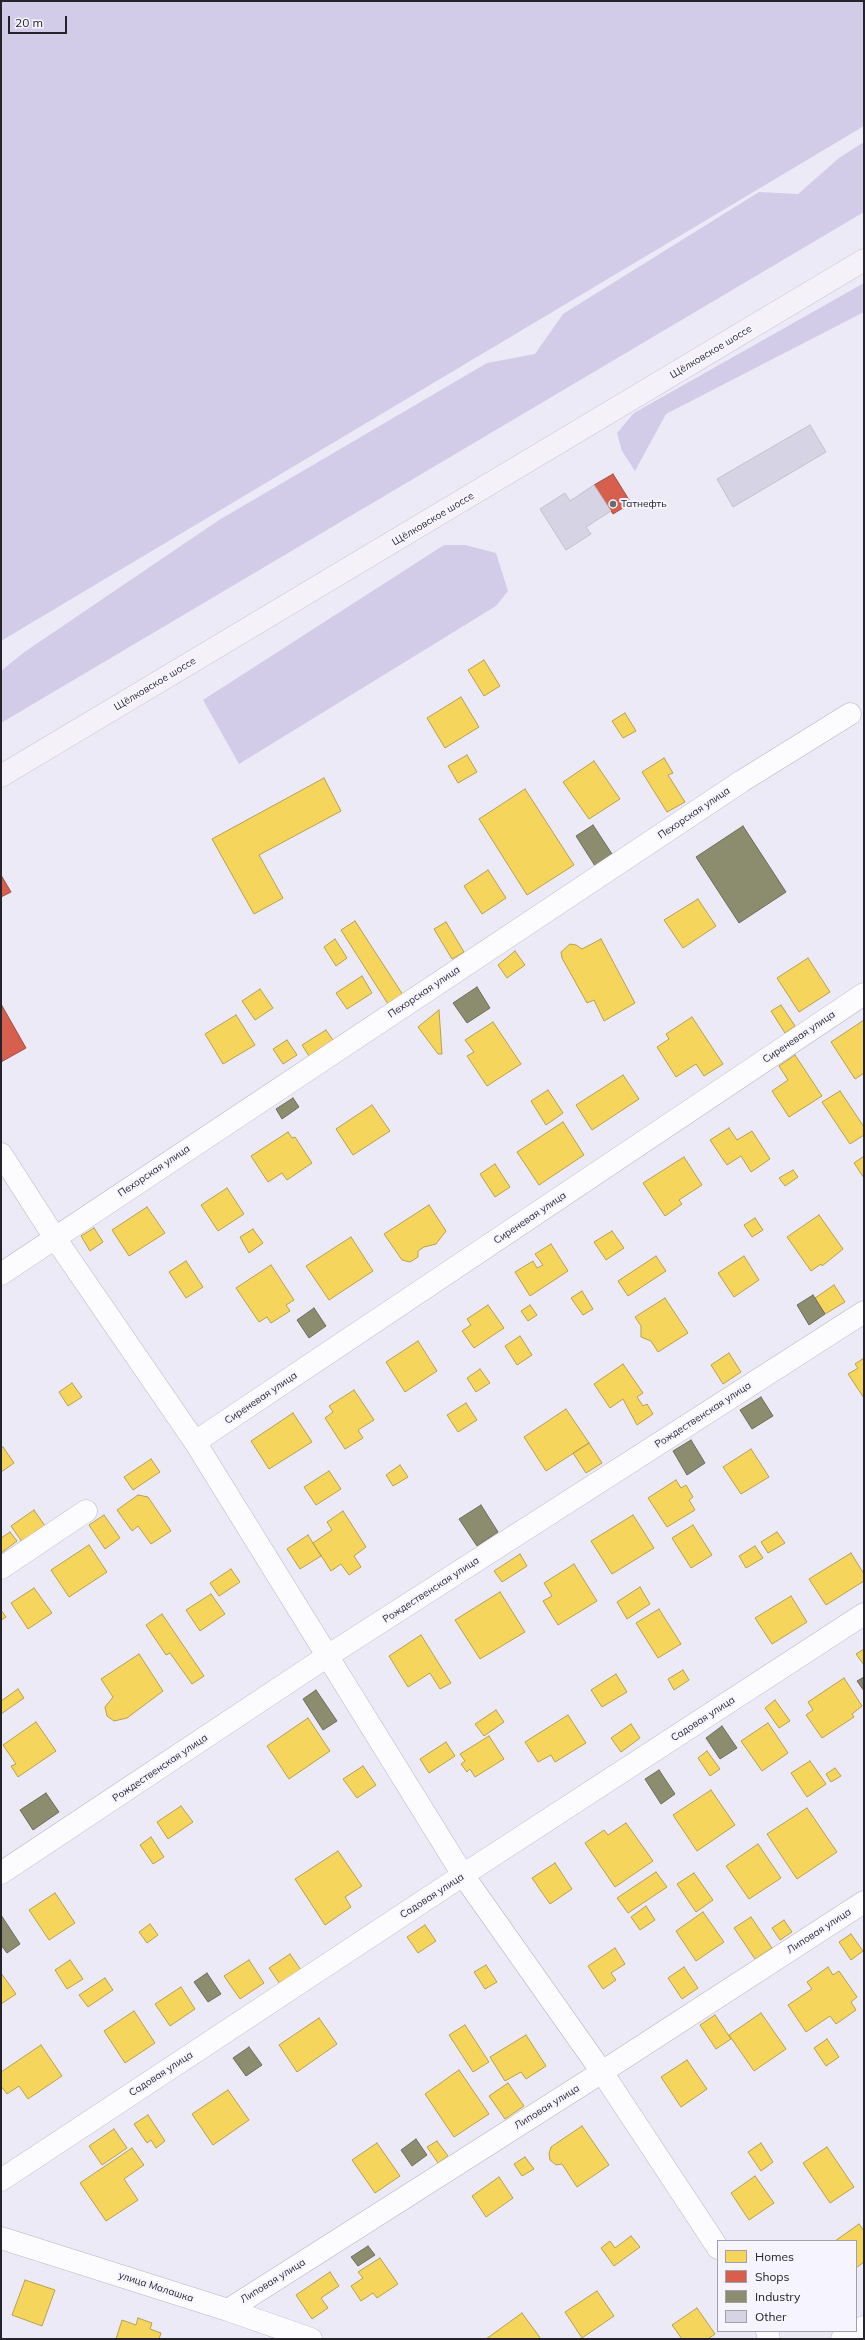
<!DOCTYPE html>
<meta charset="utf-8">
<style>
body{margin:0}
#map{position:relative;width:865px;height:2340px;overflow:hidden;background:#eceaf7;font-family:Mulish,sans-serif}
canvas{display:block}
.frame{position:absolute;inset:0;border:2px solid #25232c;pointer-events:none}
.legend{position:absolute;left:717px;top:2240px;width:140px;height:92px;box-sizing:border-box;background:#f6f4fe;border:1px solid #a2a0aa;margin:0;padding:5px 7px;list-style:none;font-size:12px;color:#25232c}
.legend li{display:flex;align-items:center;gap:8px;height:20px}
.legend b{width:20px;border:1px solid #a2a0aa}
.scale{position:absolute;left:8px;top:16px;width:59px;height:18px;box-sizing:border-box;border:2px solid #25232c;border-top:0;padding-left:5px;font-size:12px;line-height:14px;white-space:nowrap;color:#25232c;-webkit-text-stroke:3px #f6f4fe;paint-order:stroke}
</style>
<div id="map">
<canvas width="865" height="2340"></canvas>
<div class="frame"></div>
<ul class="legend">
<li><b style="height:11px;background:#f6d55c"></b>Homes</li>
<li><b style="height:11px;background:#d6604d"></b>Shops</li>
<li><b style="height:11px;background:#8c8c6e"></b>Industry</li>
<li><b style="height:11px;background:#d6d3e4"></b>Other</li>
</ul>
<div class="scale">20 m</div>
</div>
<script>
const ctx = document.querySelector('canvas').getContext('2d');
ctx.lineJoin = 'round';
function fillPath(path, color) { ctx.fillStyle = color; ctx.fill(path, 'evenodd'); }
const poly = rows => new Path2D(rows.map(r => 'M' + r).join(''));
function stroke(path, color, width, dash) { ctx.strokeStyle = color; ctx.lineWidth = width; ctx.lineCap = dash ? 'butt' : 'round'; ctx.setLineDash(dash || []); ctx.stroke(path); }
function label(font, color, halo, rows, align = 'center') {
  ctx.font = font + ' Mulish,sans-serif'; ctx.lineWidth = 4; ctx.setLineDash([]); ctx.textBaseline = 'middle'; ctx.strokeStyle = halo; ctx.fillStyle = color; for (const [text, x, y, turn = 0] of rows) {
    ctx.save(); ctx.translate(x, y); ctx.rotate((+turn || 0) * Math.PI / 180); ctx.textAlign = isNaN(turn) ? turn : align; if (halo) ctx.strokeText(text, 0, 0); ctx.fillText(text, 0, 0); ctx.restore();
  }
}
fillPath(poly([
 [1,1,864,1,864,126,1,641],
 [864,142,864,212,1,723,1,671,23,653,219,520,487,363,535,354,563,314,759,192,798,194,839,158],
 [864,283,864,312,666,414,635,471,622,451,617,433,634,413],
 [444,545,465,545,496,553,508,591,496,606,239,764,203,700]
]), '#d2cce8');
const homes = poly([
 [484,660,500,686,484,696,468,670,484,660],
 [461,697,479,727,445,748,427,718,461,697],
 [625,713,636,731,623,738,612,721,625,713],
 [467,755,477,772,458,783,448,766,467,755],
 [664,758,673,773,668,775,685,802,667,812,642,772,664,758],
 [594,761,620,799,589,819,563,782,594,761],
 [324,778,341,811,259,855,283,898,254,914,212,839,324,778],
 [525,789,574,865,527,895,479,819,525,789],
 [488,870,506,898,482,914,464,886,488,870],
 [698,899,716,926,683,948,664,920,698,899],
 [355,921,403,995,388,1004,341,930,355,921],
 [446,922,464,952,452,959,434,929,446,922],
 [335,939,347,958,336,966,324,947,335,939],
 [601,939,635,1003,604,1021,594,1000,587,1003,562,958,561,952,570,944,576,945,582,949,601,939],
 [515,951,525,965,507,978,498,965,515,951],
 [808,958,830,992,799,1012,777,978,808,958],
 [362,976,372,993,347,1009,336,993,362,976],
 [260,989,273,1008,255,1020,242,1001,260,989],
 [781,1005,795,1026,785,1033,771,1011,781,1005],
 [439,1010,442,1054,438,1054,418,1027,439,1010],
 [236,1015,255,1045,223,1064,205,1034,236,1015],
 [692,1017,723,1064,704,1076,696,1064,676,1077,657,1047,669,1039,666,1034,692,1017],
 [864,1020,864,1073,855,1079,831,1042,864,1020],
 [493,1022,521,1064,487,1086,467,1056,474,1052,465,1040,493,1022],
 [326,1030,333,1040,309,1056,302,1045,326,1030],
 [287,1040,297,1055,283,1064,273,1049,287,1040],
 [795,1055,822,1096,789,1117,772,1091,788,1080,779,1066,795,1055],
 [623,1075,639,1099,592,1130,576,1105,623,1075],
 [548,1090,563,1113,546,1125,531,1101,548,1090],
 [840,1091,864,1127,864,1135,850,1144,822,1102,840,1091],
 [372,1105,390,1131,353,1155,336,1129,372,1105],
 [563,1122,584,1155,539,1185,517,1152,563,1122],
 [729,1128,737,1140,752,1131,770,1159,751,1172,741,1156,727,1165,710,1140,729,1128],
 [288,1132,292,1138,295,1137,312,1163,287,1180,282,1173,268,1182,251,1156,288,1132],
 [864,1156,864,1178,854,1163,864,1156],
 [684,1157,702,1185,679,1200,682,1204,665,1216,643,1183,684,1157],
 [495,1164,510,1187,495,1197,480,1174,495,1164],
 [793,1170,798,1177,785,1186,779,1178,793,1170],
 [227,1188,244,1214,218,1231,201,1205,227,1188],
 [429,1205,446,1231,436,1244,424,1247,418,1251,418,1257,410,1262,402,1260,384,1234,429,1205],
 [147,1207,165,1233,129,1256,112,1230,147,1207],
 [819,1215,843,1249,822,1266,821,1264,811,1271,787,1237,819,1215],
 [755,1218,763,1230,752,1237,744,1225,755,1218],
 [94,1228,103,1242,90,1251,81,1236,94,1228],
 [253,1229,263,1243,249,1253,240,1237,253,1229],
 [612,1231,624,1248,606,1260,594,1242,612,1231],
 [351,1237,373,1271,329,1300,306,1266,351,1237],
 [551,1244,568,1271,530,1296,515,1272,533,1261,537,1268,543,1265,535,1254,551,1244],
 [656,1256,666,1271,628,1296,618,1281,656,1256],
 [744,1256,759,1280,734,1297,718,1273,744,1256],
 [186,1261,203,1287,186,1298,169,1272,186,1261],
 [271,1265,294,1300,286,1305,290,1311,271,1323,267,1317,259,1322,236,1288,271,1265],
 [834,1285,845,1302,825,1314,815,1298,834,1285],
 [582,1291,593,1309,583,1315,571,1298,582,1291],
 [665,1298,688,1333,658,1352,651,1341,641,1337,641,1326,635,1317,665,1298],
 [488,1305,504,1328,474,1348,462,1331,471,1325,467,1319,488,1305],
 [530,1305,537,1315,528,1321,521,1311,530,1305],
 [520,1336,532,1355,517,1365,505,1346,520,1336],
 [418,1341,437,1371,405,1392,386,1362,418,1341],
 [729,1353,741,1372,723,1384,711,1365,729,1353],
 [864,1358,864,1398,848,1374,858,1368,855,1364,864,1358],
 [623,1364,643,1393,637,1397,643,1406,647,1404,653,1414,637,1425,623,1399,610,1408,594,1384,623,1364],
 [480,1369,490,1383,476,1392,467,1378,480,1369],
 [72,1383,82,1397,68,1406,59,1392,72,1383],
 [354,1390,374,1420,358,1430,363,1438,345,1449,325,1418,333,1412,329,1406,354,1390],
 [466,1403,477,1420,458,1432,447,1415,466,1403],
 [566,1409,589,1443,546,1471,524,1437,566,1409],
 [293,1413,312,1442,269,1469,251,1441,293,1413],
 [589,1443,602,1463,586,1473,573,1453,589,1443],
 [3,1447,14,1463,1,1472,1,1448,3,1447],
 [751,1449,769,1477,741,1494,723,1467,751,1449],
 [151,1459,160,1472,133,1490,124,1477,151,1459],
 [400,1465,408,1477,393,1486,386,1475,400,1465],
 [329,1471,341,1489,316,1505,304,1487,329,1471],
 [676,1480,681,1488,686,1485,693,1497,689,1500,695,1510,667,1527,648,1498,676,1480],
 [138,1495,148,1497,171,1531,151,1544,138,1526,132,1531,117,1510,138,1495],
 [34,1510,45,1526,22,1542,11,1526,34,1510],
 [343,1511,366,1547,354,1556,361,1567,349,1575,341,1564,331,1571,313,1543,332,1530,327,1522,343,1511],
 [104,1515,120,1538,105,1549,89,1525,104,1515],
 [633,1515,654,1548,612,1574,591,1541,633,1515],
 [693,1525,712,1555,691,1568,672,1538,693,1525],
 [10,1532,17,1541,1,1553,1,1538,10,1532],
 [777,1532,785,1543,768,1553,761,1542,777,1532],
 [308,1535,321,1556,300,1569,287,1549,308,1535],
 [89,1545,107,1572,69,1597,51,1570,89,1545],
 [755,1546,763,1558,746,1568,739,1556,755,1546],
 [851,1553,864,1574,864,1581,826,1605,809,1579,851,1553],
 [520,1554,527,1566,502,1582,494,1571,520,1554],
 [574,1564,597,1601,558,1625,543,1601,552,1596,544,1583,574,1564],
 [231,1569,240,1582,219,1596,210,1583,231,1569],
 [640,1587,650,1604,627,1619,617,1602,640,1587],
 [34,1588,52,1613,28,1629,11,1603,34,1588],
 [500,1592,525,1632,480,1659,455,1620,500,1592],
 [211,1594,225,1614,200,1631,186,1610,211,1594],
 [791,1596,807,1622,772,1644,755,1618,791,1596],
 [659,1609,681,1644,658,1658,636,1623,659,1609],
 [1,1610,6,1617,1,1620,1,1610],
 [162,1614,204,1676,192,1684,170,1653,166,1655,146,1625,162,1614],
 [421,1635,451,1683,440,1689,430,1673,408,1687,389,1656,421,1635],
 [864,1649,864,1665,856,1654,864,1649],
 [139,1654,163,1691,127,1718,114,1721,107,1716,105,1707,113,1697,101,1679,139,1654],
 [683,1670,689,1680,674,1690,668,1679,683,1670],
 [616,1674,627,1692,602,1707,591,1690,616,1674],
 [844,1678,862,1706,852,1714,854,1717,822,1738,806,1715,813,1710,808,1702,844,1678],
 [18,1689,24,1698,1,1714,1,1701,18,1689],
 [775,1700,790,1721,779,1728,765,1708,775,1700],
 [496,1710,504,1722,484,1736,475,1724,496,1710],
 [568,1715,586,1743,555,1762,551,1755,538,1762,525,1742,568,1715],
 [308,1718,330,1751,289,1779,267,1746,308,1718],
 [36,1722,56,1751,18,1777,11,1766,16,1764,3,1745,36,1722],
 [768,1723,788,1753,762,1771,741,1741,768,1723],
 [631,1724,640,1738,621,1752,611,1738,631,1724],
 [489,1736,504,1759,475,1777,470,1769,467,1772,461,1764,465,1761,460,1754,489,1736],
 [446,1742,455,1756,429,1773,420,1759,446,1742],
 [707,1751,720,1769,710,1776,698,1758,707,1751],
 [810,1761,826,1784,807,1797,791,1773,810,1761],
 [363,1766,376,1785,357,1798,343,1779,363,1766],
 [835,1768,841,1776,831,1782,826,1774,835,1768],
 [711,1790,735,1825,697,1851,673,1815,711,1790],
 [181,1806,193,1822,168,1839,157,1822,181,1806],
 [807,1808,837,1852,797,1879,767,1834,807,1808],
 [626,1823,653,1861,615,1887,585,1843,604,1830,608,1835,626,1823],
 [151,1837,164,1857,153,1864,140,1845,151,1837],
 [758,1844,781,1878,749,1899,726,1866,758,1844],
 [338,1851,362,1886,345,1897,351,1907,325,1925,295,1879,338,1851],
 [555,1863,572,1889,550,1904,532,1878,555,1863],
 [656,1872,667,1887,628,1913,617,1898,656,1872],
 [694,1873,713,1900,696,1912,677,1884,694,1873],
 [55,1893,75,1923,49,1940,29,1910,55,1893],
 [646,1906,655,1920,640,1930,631,1917,646,1906],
 [703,1912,724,1942,696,1961,676,1931,703,1912],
 [751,1917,772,1948,755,1959,734,1928,751,1917],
 [784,1920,792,1932,780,1940,772,1928,784,1920],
 [150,1924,158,1935,147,1943,139,1932,150,1924],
 [425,1925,436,1941,418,1953,407,1937,425,1925],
 [851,1934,863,1951,851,1960,839,1942,851,1934],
 [615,1948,625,1964,611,1973,616,1980,603,1989,588,1966,615,1948],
 [290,1954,301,1970,280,1984,269,1968,290,1954],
 [70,1960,83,1979,67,1989,55,1970,70,1960],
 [249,1960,264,1983,240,1999,224,1976,249,1960],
 [486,1965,497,1982,485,1989,474,1972,486,1965],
 [684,1967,698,1988,682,1999,668,1978,684,1967],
 [828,1967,833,1975,839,1971,857,1997,851,2002,856,2010,836,2024,830,2016,806,2032,788,2005,812,1989,807,1982,828,1967],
 [1,1973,16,1994,1,2004,1,1973],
 [105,1978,113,1990,88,2007,79,1995,105,1978],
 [181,1987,195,2009,170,2026,155,2004,181,1987],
 [134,2011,155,2043,125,2063,104,2031,134,2011],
 [761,2013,786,2049,754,2071,729,2035,761,2013],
 [715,2015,731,2039,716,2049,700,2025,715,2015],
 [319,2018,337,2044,297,2072,279,2045,319,2018],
 [465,2025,489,2062,473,2072,449,2035,465,2025],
 [526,2035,546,2066,526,2079,521,2072,505,2081,490,2057,526,2035],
 [827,2039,839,2057,826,2066,814,2048,827,2039],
 [41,2045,62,2076,28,2099,19,2086,7,2094,1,2086,1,2072,41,2045],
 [687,2060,707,2089,681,2107,661,2077,687,2060],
 [459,2070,489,2114,454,2137,425,2094,459,2070],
 [508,2083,524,2106,505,2119,489,2096,508,2083],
 [228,2090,249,2120,213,2145,192,2114,228,2090],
 [148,2115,165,2141,156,2148,151,2140,147,2143,134,2124,148,2115],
 [582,2126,609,2165,577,2187,562,2164,556,2165,550,2160,549,2154,551,2147,582,2126],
 [114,2129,127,2148,102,2165,89,2146,114,2129],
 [437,2141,448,2156,438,2163,427,2147,437,2141],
 [377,2143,400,2176,375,2193,352,2160,377,2143],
 [761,2143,773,2162,761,2171,748,2152,761,2143],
 [827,2147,854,2187,830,2203,803,2163,827,2147],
 [132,2148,144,2165,124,2179,138,2200,106,2221,80,2183,132,2148],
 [525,2157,534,2169,522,2176,514,2164,525,2157],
 [755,2176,774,2203,749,2220,731,2193,755,2176],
 [499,2177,513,2198,486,2217,472,2196,499,2177],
 [859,2224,864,2231,864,2262,856,2268,856,2241,835,2241,859,2224],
 [631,2236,640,2247,614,2266,601,2248,610,2241,615,2248,631,2236],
 [380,2258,398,2284,377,2298,373,2293,361,2301,351,2286,363,2278,358,2272,380,2258],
 [330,2272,339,2286,321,2298,328,2308,312,2319,296,2295,330,2272],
 [25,2280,55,2290,42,2326,12,2315,25,2280],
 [597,2291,614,2316,582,2338,565,2312,597,2291],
 [697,2308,715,2334,708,2339,682,2339,672,2325,697,2308],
 [522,2313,541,2339,486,2339,522,2313],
 [138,2318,152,2323,150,2329,161,2333,159,2339,116,2339,122,2320,136,2325,138,2318]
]);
fillPath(homes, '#f6d55c');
stroke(homes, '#b7a04e', 1);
const shops = poly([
 [613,474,631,503,613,514,594,485,613,474],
 [1,875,11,892,1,897,1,875],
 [1,1004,26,1048,1,1062,1,1004]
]);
fillPath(shops, '#d6604d');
stroke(shops, '#a14e43', 1);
const industry = poly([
 [593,825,614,857,597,869,576,836,593,825],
 [743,826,786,892,739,923,696,857,743,826],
 [477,987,490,1008,467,1023,453,1003,477,987],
 [293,1098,299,1107,282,1119,276,1109,293,1098],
 [813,1295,825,1314,809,1325,797,1305,813,1295],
 [314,1308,326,1326,309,1338,297,1320,314,1308],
 [761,1397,773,1416,752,1429,740,1410,761,1397],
 [691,1440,705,1463,687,1475,673,1451,691,1440],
 [481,1505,498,1532,477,1546,459,1519,481,1505],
 [864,1677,864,1691,857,1681,864,1677],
 [316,1690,337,1721,323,1730,303,1699,316,1690],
 [722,1726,737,1748,720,1759,706,1738,722,1726],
 [659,1770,675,1794,661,1804,645,1779,659,1770],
 [46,1793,59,1812,33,1830,20,1810,46,1793],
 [1,1915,20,1944,7,1953,1,1945,1,1915],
 [207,1973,221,1994,208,2002,194,1982,207,1973],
 [249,2047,262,2065,246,2076,233,2058,249,2047],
 [416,2139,427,2155,412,2166,401,2150,416,2139],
 [368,2246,375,2255,358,2266,351,2257,368,2246]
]);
fillPath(industry, '#8c8c6e');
stroke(industry, '#6d6c5a', 1);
const building = poly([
 [810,425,826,452,733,507,717,479,810,425],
 [594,485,611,511,586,527,591,534,566,550,540,509,565,493,570,501,594,485]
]);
fillPath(building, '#d6d3e4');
stroke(building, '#c2c0cb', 1);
const minor = poly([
 [1,1154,55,1238,195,1442,463,1875,602,2072,718,2248],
 [1,1274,742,781,850,714],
 [195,1442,864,994],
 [1,1568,86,1511],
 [1,1873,326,1657,864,1312],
 [1,2180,463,1875,864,1614],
 [1,2238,228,2310,311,2339],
 [228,2310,602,2072,864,1902],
 [767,2331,769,2339],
 [842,2339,864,2327]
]);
const primary = poly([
 [1,776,864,260]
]);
stroke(minor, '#b7b5bf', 23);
stroke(primary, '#bebcc8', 23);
stroke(minor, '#fcfcfe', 22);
stroke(primary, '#f4f2f8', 22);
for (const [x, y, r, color] of [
 [613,504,4,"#6b6973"]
]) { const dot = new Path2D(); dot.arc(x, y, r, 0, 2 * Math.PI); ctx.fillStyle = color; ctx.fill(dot); stroke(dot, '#f6f4fe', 1.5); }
label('10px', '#25232c', '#f6f4fe', [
 ["Щёлковское шоссе",711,352,-31],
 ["Щёлковское шоссе",433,519,-31],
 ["Щёлковское шоссе",155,684,-31],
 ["Пехорская улица",694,813,-34],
 ["Пехорская улица",424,992,-34],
 ["Сиреневая улица",799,1037,-34],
 ["Пехорская улица",154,1171,-34],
 ["Сиреневая улица",530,1218,-34],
 ["Сиреневая улица",261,1398,-34],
 ["Рождественская улица",703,1415,-33],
 ["Рождественская улица",431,1590,-33],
 ["Садовая улица",703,1719,-33],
 ["Рождественская улица",160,1768,-34],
 ["Садовая улица",432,1896,-33],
 ["Липовая улица",819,1931,-33],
 ["Садовая улица",161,2074,-33],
 ["Липовая улица",547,2107,-32],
 ["Липовая улица",273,2281,-32],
 ["улица Малашка",156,2287,18]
]);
label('10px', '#25232c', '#f6f4fe', [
 ["Татнефть",621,504]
], 'left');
</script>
